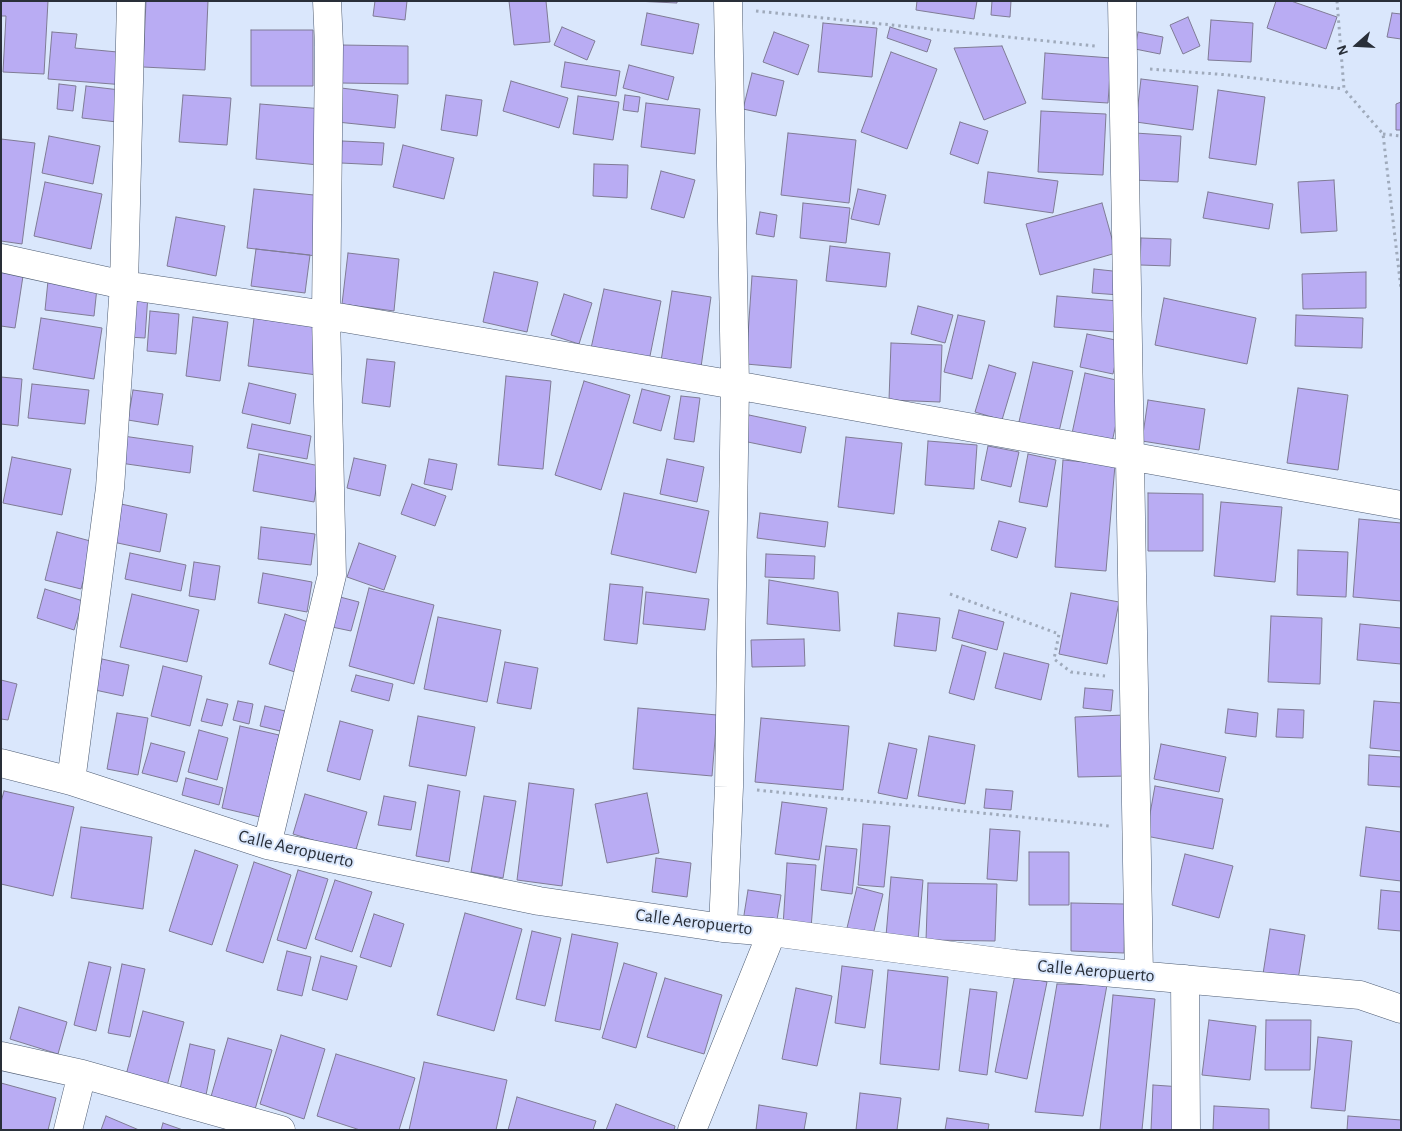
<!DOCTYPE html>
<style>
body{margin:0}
#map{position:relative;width:1402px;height:1131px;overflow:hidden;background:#dae7fc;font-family:"Alegreya Sans",sans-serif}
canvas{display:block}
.frame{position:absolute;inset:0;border:2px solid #292f39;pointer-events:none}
.north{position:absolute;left:1332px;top:20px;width:50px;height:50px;-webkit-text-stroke:4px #dae7fc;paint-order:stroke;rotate:251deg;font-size:14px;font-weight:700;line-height:20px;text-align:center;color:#292f39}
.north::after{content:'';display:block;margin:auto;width:18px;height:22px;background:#292f39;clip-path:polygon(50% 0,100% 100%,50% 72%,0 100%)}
</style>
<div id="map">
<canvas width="1402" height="1131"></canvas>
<div class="frame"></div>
<div class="north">N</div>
</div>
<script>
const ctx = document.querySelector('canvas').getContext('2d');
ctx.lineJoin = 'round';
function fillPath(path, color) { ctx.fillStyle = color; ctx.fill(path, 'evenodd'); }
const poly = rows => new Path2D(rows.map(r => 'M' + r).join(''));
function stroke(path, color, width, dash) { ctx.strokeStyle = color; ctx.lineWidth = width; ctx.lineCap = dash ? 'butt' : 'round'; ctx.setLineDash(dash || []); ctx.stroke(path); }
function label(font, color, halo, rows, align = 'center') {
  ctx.font = font + ' "Alegreya Sans",sans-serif'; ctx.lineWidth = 4; ctx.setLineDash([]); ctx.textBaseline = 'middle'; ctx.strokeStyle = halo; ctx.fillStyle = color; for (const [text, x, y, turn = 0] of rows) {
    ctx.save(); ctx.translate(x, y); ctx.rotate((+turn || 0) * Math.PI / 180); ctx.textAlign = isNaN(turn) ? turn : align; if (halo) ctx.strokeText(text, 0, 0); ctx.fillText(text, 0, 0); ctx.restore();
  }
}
const building = poly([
 [1,1,48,1,44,74,3,72,6,16,1,16,1,1],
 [146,1,208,1,205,70,143,67,146,1],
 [375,1,407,1,405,20,373,16,375,1],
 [509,1,546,1,550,42,514,45,509,1],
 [635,1,677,1,677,3,635,1],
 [917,1,977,1,974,19,916,10,917,1],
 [992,1,1011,1,1010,17,991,15,992,1],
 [1276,1,1291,1,1337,17,1326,49,1267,28,1276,1],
 [647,13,699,24,693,54,641,45,647,13],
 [1392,13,1401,14,1401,39,1387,37,1392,13],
 [1188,17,1200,46,1183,54,1170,25,1188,17],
 [1211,20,1253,23,1251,62,1208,60,1211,20],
 [823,23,877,28,872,77,818,72,823,23],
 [562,27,595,41,587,60,554,45,562,27],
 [890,27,931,40,927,52,887,38,890,27],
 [251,30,313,30,313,86,251,86,251,30],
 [52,32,77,34,75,48,128,53,125,85,48,79,52,32],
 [774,32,809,45,798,75,763,62,774,32],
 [1138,32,1163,37,1160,54,1135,49,1138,32],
 [340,45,408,46,408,84,340,83,340,45],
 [1002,46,1026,103,984,120,954,48,1002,46],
 [891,52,937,69,907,149,861,132,891,52],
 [1045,53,1111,58,1108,103,1042,99,1045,53],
 [565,62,620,71,616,96,561,87,565,62],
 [629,65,674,77,668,100,623,88,629,65],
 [752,73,784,81,776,116,743,109,752,73],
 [1141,79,1198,86,1193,130,1136,122,1141,79],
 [511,81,568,98,559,128,503,111,511,81],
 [59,84,76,86,73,111,57,109,59,84],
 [86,86,120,90,117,122,82,118,86,86],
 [341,88,398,95,395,128,337,122,341,88],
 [1218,90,1265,97,1256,165,1209,158,1218,90],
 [183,95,231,98,227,145,179,142,183,95],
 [446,95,482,100,477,136,441,130,446,95],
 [625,95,640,97,638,112,623,110,625,95],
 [578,96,619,102,613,140,573,134,578,96],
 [1401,102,1401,130,1396,130,1396,104,1401,102],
 [646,103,700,109,695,154,641,147,646,103],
 [260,104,324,109,319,165,256,159,260,104],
 [1041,111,1106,114,1103,175,1038,172,1041,111],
 [960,122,988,131,978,164,950,154,960,122],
 [788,133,856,140,849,203,781,195,788,133],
 [1135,133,1181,136,1178,182,1133,180,1135,133],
 [49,136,100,146,93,184,42,173,49,136],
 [1,139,35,143,22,244,1,241,1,139],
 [342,141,384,143,382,165,341,163,342,141],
 [403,145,454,158,444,199,393,187,403,145],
 [594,164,628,165,627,198,593,196,594,164],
 [661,171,695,180,684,218,651,209,661,171],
 [988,172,1058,181,1053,213,984,203,988,172],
 [1334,180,1337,231,1301,233,1298,182,1334,180],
 [45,182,102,194,91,249,34,236,45,182],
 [254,189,324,196,317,256,247,248,254,189],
 [858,189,886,195,879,225,851,219,858,189],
 [1208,192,1273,204,1269,229,1203,218,1208,192],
 [803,203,850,208,846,243,800,238,803,203],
 [1102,203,1116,253,1040,275,1026,224,1102,203],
 [760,212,777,215,774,237,756,234,760,212],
 [176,217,225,226,216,276,167,266,176,217],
 [1141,238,1171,239,1170,266,1140,265,1141,238],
 [830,246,890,253,886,287,826,281,830,246],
 [256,249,310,255,305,293,251,286,256,249],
 [348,253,399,259,394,311,342,304,348,253],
 [1094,269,1122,272,1120,295,1092,293,1094,269],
 [1,272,23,276,15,328,1,326,1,272],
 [494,272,538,282,527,332,483,322,494,272],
 [1366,272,1366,308,1303,309,1302,274,1366,272],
 [752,276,797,280,791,368,746,364,752,276],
 [48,281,97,288,94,316,45,310,48,281],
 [604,289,661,301,648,366,590,353,604,289],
 [672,291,711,297,701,367,661,361,672,291],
 [131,294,148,295,145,338,128,337,131,294],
 [564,294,592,303,579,344,551,335,564,294],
 [1057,296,1118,301,1116,332,1054,327,1057,296],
 [1164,298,1256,318,1247,364,1155,345,1164,298],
 [918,306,953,315,945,343,911,334,918,306],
 [150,311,179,314,176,354,147,351,150,311],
 [958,315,985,321,972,379,944,372,958,315],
 [1296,315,1363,318,1362,348,1295,346,1296,315],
 [193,317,228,322,220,381,186,376,193,317],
 [41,318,102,328,94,379,33,369,41,318],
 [254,318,323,328,317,375,248,366,254,318],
 [1087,334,1120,341,1113,374,1080,367,1087,334],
 [891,343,942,345,940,402,889,400,891,343],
 [367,359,395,362,390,407,362,403,367,359],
 [1033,362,1073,371,1058,436,1018,426,1033,362],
 [989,365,1016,373,1002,420,975,412,989,365],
 [1085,373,1125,382,1111,447,1071,438,1085,373],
 [506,376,551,381,543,469,498,465,506,376],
 [1,377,22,379,18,426,1,424,1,377],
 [584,381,630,395,601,490,555,475,584,381],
 [249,383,296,394,290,424,242,413,249,383],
 [32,384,89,390,85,424,28,418,32,384],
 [1298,388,1348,395,1338,470,1287,463,1298,388],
 [642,389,670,396,661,431,633,423,642,389],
 [133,390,163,394,158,425,128,420,133,390],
 [681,396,700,398,694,442,674,439,681,396],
 [1148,400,1205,409,1199,450,1142,441,1148,400],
 [749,415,806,427,801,453,743,441,749,415],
 [252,424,311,436,307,459,247,448,252,424],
 [123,436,193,446,190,473,120,463,123,436],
 [846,437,902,443,894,514,838,507,846,437],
 [928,441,977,445,974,489,925,485,928,441],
 [988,446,1019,452,1011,487,981,480,988,446],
 [259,454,320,466,314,502,253,491,259,454],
 [1028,454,1056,460,1047,507,1019,502,1028,454],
 [12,457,71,469,62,515,3,503,12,457],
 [354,458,386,465,380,496,347,488,354,458],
 [429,459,457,464,452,490,424,484,429,459],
 [667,459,704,467,697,502,660,494,667,459],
 [1063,460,1115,465,1106,571,1055,567,1063,460],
 [412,484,446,496,435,526,401,514,412,484],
 [624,493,709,511,696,573,611,554,624,493],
 [1148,493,1203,494,1203,551,1148,551,1148,493],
 [1221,502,1282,507,1275,582,1214,576,1221,502],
 [121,504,167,514,160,552,113,542,121,504],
 [760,513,828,522,825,547,757,538,760,513],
 [1359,519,1401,523,1401,601,1353,597,1359,519],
 [999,521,1026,528,1017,558,991,550,999,521],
 [261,527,315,534,311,565,258,559,261,527],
 [57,532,94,542,81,589,45,580,57,532],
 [359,543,396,556,384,590,347,577,359,543],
 [1298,550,1348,552,1346,597,1297,595,1298,550],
 [130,553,186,565,181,591,125,579,130,553],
 [766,554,815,556,814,579,765,577,766,554],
 [194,562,220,566,215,600,189,596,194,562],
 [263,573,312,582,307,612,258,603,263,573],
 [769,580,838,592,840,631,767,624,769,580],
 [610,584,643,587,637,644,604,640,610,584],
 [369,588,434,605,414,684,349,666,369,588],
 [45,589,83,601,74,630,37,618,45,589],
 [646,592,709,599,705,630,643,624,646,592],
 [1071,593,1119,602,1107,664,1059,654,1071,593],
 [132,594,199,610,187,662,120,647,132,594],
 [340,597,359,602,351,631,332,627,340,597],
 [959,610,1004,622,997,650,952,638,959,610],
 [898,613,940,618,936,651,894,646,898,613],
 [285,614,311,623,295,672,269,664,285,614],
 [1271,616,1322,618,1320,684,1268,682,1271,616],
 [438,617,501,630,487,702,424,689,438,617],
 [1360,624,1401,628,1401,664,1357,660,1360,624],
 [804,639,805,666,752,667,751,640,804,639],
 [962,645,986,652,974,700,949,693,962,645],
 [1004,653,1049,664,1041,700,995,688,1004,653],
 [102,659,129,665,123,696,95,690,102,659],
 [505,662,538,668,531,709,497,703,505,662],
 [163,666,202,676,190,726,151,716,163,666],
 [356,675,393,684,389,701,351,691,356,675],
 [1,680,17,684,8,720,1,719,1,680],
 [1085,688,1113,690,1111,711,1083,708,1085,688],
 [207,699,228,704,222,726,201,721,207,699],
 [238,701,253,704,249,724,233,720,238,701],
 [1374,701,1401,703,1401,751,1370,748,1374,701],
 [265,706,285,711,280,731,260,726,265,706],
 [638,708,717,715,712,776,633,769,638,708],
 [1228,709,1258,713,1256,737,1225,733,1228,709],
 [1278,709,1304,710,1303,738,1276,737,1278,709],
 [117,713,148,718,138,775,107,769,117,713],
 [1125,715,1127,776,1078,777,1075,717,1125,715],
 [418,716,475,727,466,776,409,766,418,716],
 [761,718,849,726,843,790,755,782,761,718],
 [340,721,373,730,360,780,327,771,340,721],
 [240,726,279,735,260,817,222,808,240,726],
 [199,730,228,738,217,780,188,772,199,730],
 [929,736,975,745,965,804,918,796,929,736],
 [151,743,185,752,177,782,142,773,151,743],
 [889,743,917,749,907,799,878,793,889,743],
 [1161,744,1226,757,1219,792,1154,779,1161,744],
 [1369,755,1401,757,1401,787,1368,785,1369,755],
 [186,778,223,788,219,805,182,795,186,778],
 [529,783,574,789,562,886,517,880,529,783],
 [428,785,460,791,449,862,416,856,428,785],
 [1155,786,1223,799,1213,849,1146,836,1155,786],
 [986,789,1013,791,1011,810,984,808,986,789],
 [4,791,74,807,53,896,1,884,1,802,4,791],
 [647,793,659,853,607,863,595,804,647,793],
 [305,794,367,812,355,853,293,834,305,794],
 [384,796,416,802,411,830,378,825,384,796],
 [484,796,516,801,503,878,471,872,484,796],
 [782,802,827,808,819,860,775,854,782,802],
 [863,824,890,826,884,887,858,885,863,824],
 [81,827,152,837,143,909,71,898,81,827],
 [1366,827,1401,832,1401,881,1360,876,1366,827],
 [990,829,1020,831,1017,881,987,879,990,829],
 [826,846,857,849,852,894,821,890,826,846],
 [195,850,238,865,212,945,169,931,195,850],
 [1029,852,1069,852,1069,905,1029,905,1029,852],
 [1185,854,1233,866,1219,918,1172,905,1185,854],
 [656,858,691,863,687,897,652,892,656,858],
 [254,862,291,875,263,963,226,951,254,862],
 [787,863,816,865,811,928,783,926,787,863],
 [298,870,328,879,306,949,277,940,298,870],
 [891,877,923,880,918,940,886,936,891,877],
 [335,880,372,892,352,952,315,939,335,880],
 [928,883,997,884,995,941,926,940,928,883],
 [857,887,883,894,872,939,846,932,857,887],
 [748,890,781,895,776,926,743,921,748,890],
 [1381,890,1401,892,1401,931,1378,929,1381,890],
 [1071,903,1125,904,1124,953,1071,951,1071,903],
 [465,913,522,929,494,1031,437,1015,465,913],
 [374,914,404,924,391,967,360,957,374,914],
 [1270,929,1305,935,1298,980,1263,974,1270,929],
 [532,931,561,938,545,1006,516,999,532,931],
 [572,934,618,943,600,1030,555,1021,572,934],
 [287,951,311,957,302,996,277,990,287,951],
 [321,956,357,966,347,1000,312,990,321,956],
 [89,962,111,967,96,1031,74,1025,89,962],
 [624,963,657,973,636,1048,602,1038,624,963],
 [122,964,145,969,130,1037,108,1033,122,964],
 [842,966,873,970,865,1028,835,1023,842,966],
 [888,970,948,977,939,1070,880,1064,888,970],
 [1015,975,1047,982,1027,1079,995,1072,1015,975],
 [665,978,722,995,704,1054,647,1037,665,978],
 [1057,984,1107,985,1083,1116,1035,1112,1057,984],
 [796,988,832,996,817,1066,782,1059,796,988],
 [970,989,997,992,987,1075,959,1071,970,989],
 [1113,995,1155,999,1142,1130,1100,1130,1113,995],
 [19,1007,67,1022,58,1054,10,1039,19,1007],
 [143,1011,184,1022,167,1086,126,1075,143,1011],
 [1209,1020,1256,1026,1250,1080,1202,1075,1209,1020],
 [1266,1020,1311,1020,1310,1070,1265,1070,1266,1020],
 [281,1035,325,1049,304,1119,260,1104,281,1035],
 [1318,1037,1352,1041,1345,1111,1311,1108,1318,1037],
 [228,1038,272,1050,254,1113,210,1100,228,1038],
 [190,1044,215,1050,206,1095,180,1089,190,1044],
 [336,1054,415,1078,399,1130,360,1130,317,1116,336,1054],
 [424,1062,507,1080,496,1130,409,1130,424,1062],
 [1,1083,56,1098,48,1130,1,1130,1,1083],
 [1153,1085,1182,1087,1180,1130,1151,1130,1153,1085],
 [860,1093,901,1098,897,1130,856,1130,860,1093],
 [517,1097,596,1121,593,1130,508,1130,517,1097],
 [616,1104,675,1126,674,1130,606,1130,616,1104],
 [759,1105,807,1113,804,1130,756,1130,759,1105],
 [1214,1106,1269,1109,1269,1130,1213,1130,1214,1106],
 [106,1116,139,1130,101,1130,106,1116],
 [1348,1116,1401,1120,1401,1130,1347,1130,1348,1116],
 [947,1118,989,1124,988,1130,945,1130,947,1118],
 [163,1123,183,1130,161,1130,163,1123]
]);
fillPath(building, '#b9acf3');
stroke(building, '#7f7b95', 1);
const minor = poly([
 [1122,1,1139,975],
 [1,258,124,285,326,315,735,385,1401,505],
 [1,763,71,781,267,845,539,901,723,928,772,932,1014,964,1360,995,1401,1009],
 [71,781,110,488,124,285,131,1],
 [267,845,332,575,326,315,329,46,327,1],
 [723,928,729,787,735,385,728,1],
 [1185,979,1186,1130],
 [1,1056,82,1074,281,1130],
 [68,1130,82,1074],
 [692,1130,772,932]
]);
stroke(minor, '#4f5d73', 29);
stroke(poly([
 [1337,1,1344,89,1383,134,1401,289],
 [756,11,1095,46],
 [1150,69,1229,75,1344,89],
 [1383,134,1401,136],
 [950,594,1059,634,1054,659,1071,672,1105,676],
 [757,790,1109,826]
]), '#9faabb', 3, [2.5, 4]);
stroke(minor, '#fff', 28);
label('18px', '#292f39', '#dae7fc', [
 ["Calle Aeropuerto",296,849,13],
 ["Calle Aeropuerto",694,922,7],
 ["Calle Aeropuerto",1096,971,5]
]);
</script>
